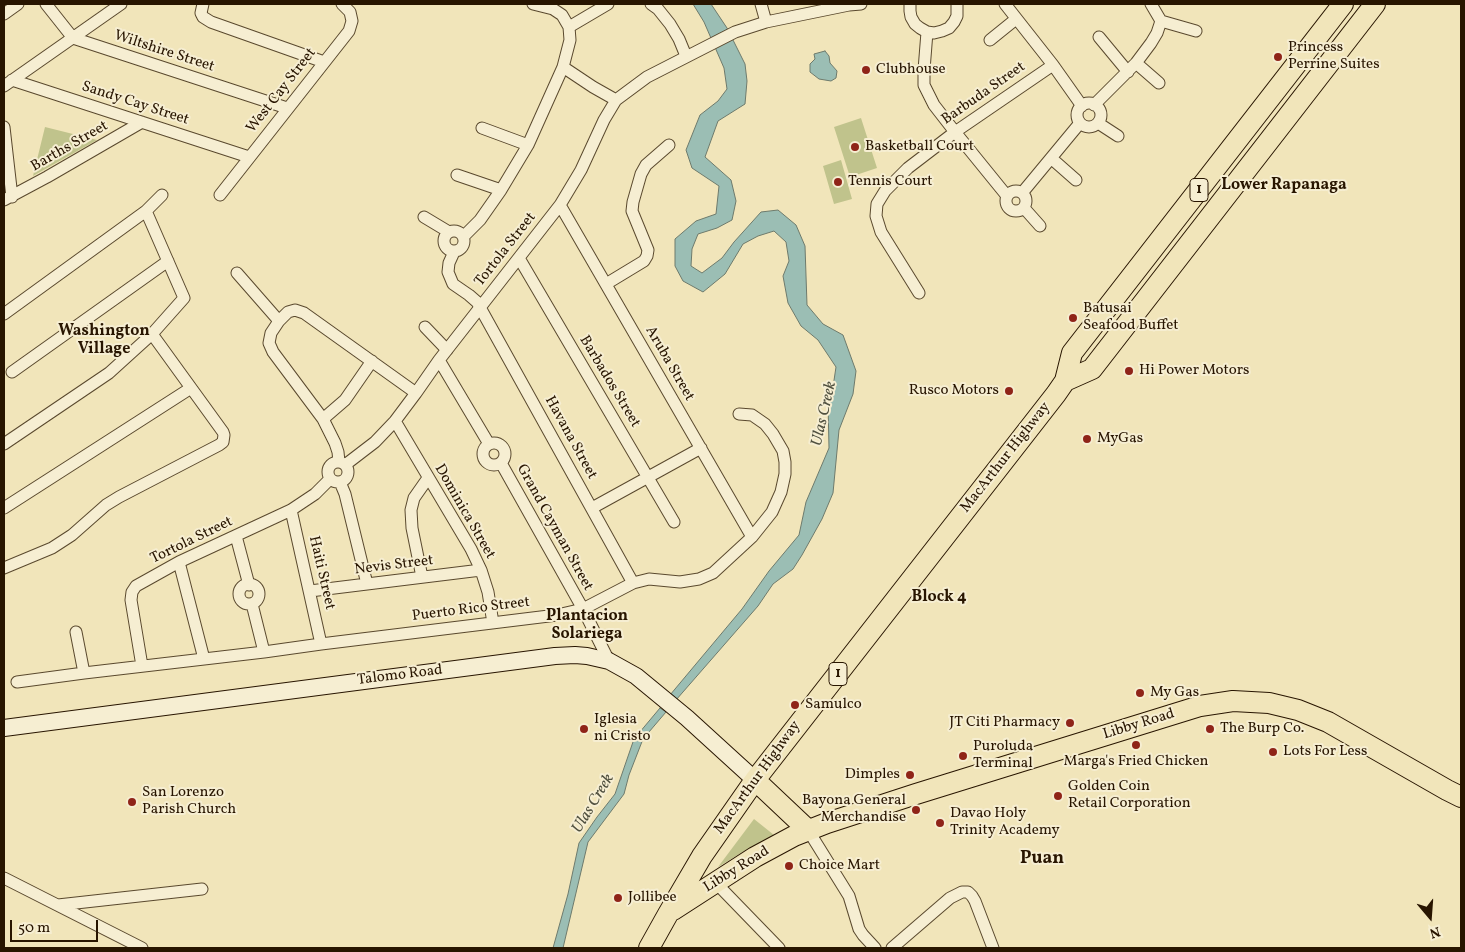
<!DOCTYPE html>
<style>
body{margin:0}
#map{position:relative;width:1465px;height:952px;overflow:hidden;background:#f1e5ba;font-family:Vollkorn,serif}
canvas{display:block}
.frame{position:absolute;inset:0;border:5px solid #281500;pointer-events:none}
.north{position:absolute;left:1405px;top:892px;width:50px;height:50px;-webkit-text-stroke:4px #f6eed2;paint-order:stroke;rotate:162deg;font-size:14px;font-weight:700;line-height:20px;text-align:center;color:#281500}
.north::after{content:'';display:block;margin:auto;width:18px;height:22px;background:#281500;clip-path:polygon(50% 0,100% 100%,50% 72%,0 100%)}
.scale{position:absolute;left:10px;top:920px;width:88px;height:22px;box-sizing:border-box;border:2px solid #281500;border-top:0;padding-left:6px;font-size:15px;line-height:18px;white-space:nowrap;color:#281500;-webkit-text-stroke:4px #f6eed2;paint-order:stroke}
</style>
<div id="map">
<canvas width="1465" height="952"></canvas>
<div class="frame"></div>
<div class="north">N</div>
<div class="scale">50 m</div>
</div>
<script>
const ctx = document.querySelector('canvas').getContext('2d');
ctx.lineJoin = 'round';
function fillPath(path, color) { ctx.fillStyle = color; ctx.fill(path, 'evenodd'); }
const poly = rows => new Path2D(rows.map(r => 'M' + r).join(''));
function stroke(path, color, width, dash) { ctx.strokeStyle = color; ctx.lineWidth = width; ctx.lineCap = dash ? 'butt' : 'round'; ctx.setLineDash(dash || []); ctx.stroke(path); }
function label(font, color, halo, rows, align = 'center') {
  ctx.font = font + ' Vollkorn,serif'; ctx.lineWidth = 4; ctx.setLineDash([]); ctx.textBaseline = 'middle'; ctx.strokeStyle = halo; ctx.fillStyle = color; for (const [text, x, y, turn = 0] of rows) {
    ctx.save(); ctx.translate(x, y); ctx.rotate((+turn || 0) * Math.PI / 180); ctx.textAlign = isNaN(turn) ? turn : align; if (halo) ctx.strokeText(text, 0, 0); ctx.fillText(text, 0, 0); ctx.restore();
  }
}
fillPath(poly([
 [861,118,877,168,850,177,834,127],
 [45,127,97,140,33,176],
 [841,160,852,199,834,204,823,166],
 [754,819,774,835,746,850,718,867]
]), '#c0c38c');
const water = poly([
 [693,4,711,4,727,28,745,64,747,81,745,104,718,121,705,157,731,180,736,201,732,220,717,228,698,234,692,249,691,266,702,273,722,258,734,242,761,212,778,210,796,225,805,246,807,305,823,324,843,335,856,371,853,394,839,430,833,493,822,519,802,555,793,569,773,584,758,606,676,700,670,695,742,609,769,571,799,535,806,502,829,448,828,403,833,387,836,367,818,340,801,326,788,303,783,276,789,261,786,242,774,231,758,236,743,244,725,274,703,292,683,281,675,266,675,239,696,221,716,214,719,186,692,168,686,150,700,115,718,101,727,89,724,68,704,22,693,4],
 [825,51,829,56,830,63,837,71,836,78,831,81,819,79,810,72,810,64,815,59,814,54,825,51],
 [660,708,666,712,643,739,629,775,624,794,588,842,563,948,553,948,568,894,579,843,597,817,615,794,634,739,660,708]
]);
fillPath(water, '#9bbeb4');
stroke(water, '#6d7a6c', 1);
const street = poly([
 [46,4,73,38,287,108],
 [203,4,201,13,203,17,211,22,324,62],
 [651,4,658,9,670,24,679,39,686,56],
 [761,4,766,22],
 [910,4,910,11,911,17,915,24,920,28,927,32,934,33,942,31,949,28,954,22,957,16,957,4],
 [1005,4,1053,65,1082,106],
 [1151,4,1161,21],
 [4,14,18,4],
 [1161,21,1196,31],
 [569,27,608,4],
 [927,32,924,70,924,85,934,105,955,132,1007,196],
 [1099,37,1128,72],
 [990,40,1016,19],
 [1136,63,1159,83],
 [563,67,593,87,616,100],
 [12,80,249,157],
 [4,86,121,4],
 '1077 115a12 12 0 1 1 24 0a12 12 0 1 1-24 0Z',
 [1094,105,1136,63,1151,43,1157,33,1161,21],
 [1098,123,1118,136],
 [4,127,12,197],
 [482,128,528,145],
 [1051,158,1076,180],
 [457,175,501,190],
 '1006 201a10 10 0 1 1 20 0a10 10 0 1 1-20 0Z',
 [1022,193,1080,123],
 [220,195,349,31,352,21,350,12,342,4],
 [4,200,47,177,142,122],
 [560,205,752,537],
 [1024,208,1040,226],
 [424,217,449,232],
 '444 241a10 10 0 1 1 20 0a10 10 0 1 1-20 0Z',
 [464,236,480,220,501,190,528,145,563,67,570,40,569,27,562,15,553,9,533,4],
 [454,252,449,263,448,272,453,284,469,295,477,302,633,583],
 [519,258,674,522],
 [237,273,279,321],
 [606,284,644,261,647,256,648,250,632,211,633,202,641,174,646,165,669,145],
 [919,293,881,232,876,216,877,204,885,191,908,168,955,132,1053,65],
 [4,314,146,211,162,195],
 [425,327,447,350],
 [439,360,489,444],
 [12,372,168,261],
 [323,419,345,400,372,361],
 [395,421,471,549,481,570,488,592,493,623],
 '483 454a11 11 0 1 1 22 0a11 11 0 1 1-22 0Z',
 [4,444,109,373,152,334,184,298,146,211],
 [339,462,338,452,335,443,323,419,273,352,269,343,271,333,279,321,288,312,295,310,304,313,416,393],
 '328 472a10 10 0 1 1 20 0a10 10 0 1 1-20 0Z',
 [501,463,583,609,609,661],
 [345,465,375,442,395,421,416,393,439,360,560,205,581,170,604,120,616,100,647,77,735,32,766,22,849,5,861,4],
 [340,482,345,494,367,584],
 [4,508,191,388],
 [592,508,701,448],
 [291,510,321,644],
 [236,536,249,585],
 [179,562,204,659],
 [4,568,52,548,72,535,106,505,119,497,219,445,223,442,224,435,223,432,152,334],
 [422,577,412,528,411,510,414,498,428,478],
 '239 594a10 10 0 1 1 20 0a10 10 0 1 1-20 0Z',
 [310,591,481,570],
 [252,604,264,652],
 [76,632,84,673],
 [142,666,131,600,132,592,136,586,179,562,291,510,315,494,330,479],
 [17,682,84,673,264,652,321,644,557,615,583,609,633,583,649,579,680,582,699,579,713,573,752,537,772,512,781,492,785,474,785,462,783,451,773,434,765,424,752,415,739,414],
 [808,830,849,896,859,929,863,935,875,948],
 [4,878,142,948],
 [715,882,779,948],
 [58,905,202,889],
 [892,948,950,898,962,892,968,892,972,896,975,901,993,948]
]);
const secondary = poly([
 [4,728,555,656,575,655,587,656,609,661,636,676,687,718,755,780]
]);
const highway = poly([
 [1065,381,1092,369,1375,4],
 [755,780,808,830],
 [673,910,755,857,794,836,827,823,916,794,1200,706,1233,701,1269,703,1298,710,1328,722,1447,790,1461,797],
 [649,948,668,914,702,856,755,780,1056,394,1065,381,1072,353,1343,4]
]);
stroke(street, '#5a492e', 13);
stroke(secondary, '#281500', 18);
stroke(highway, '#281500', 22);
stroke(street, '#f6eed2', 11);
stroke(secondary, '#f6eed2', 16);
stroke(highway, '#f1e5ba', 20);
for (const [x, y, r, color] of [
 [1278,57,5,"#8f2418"],
 [866,70,5,"#8f2418"],
 [855,147,5,"#8f2418"],
 [838,182,5,"#8f2418"],
 [1073,318,5,"#8f2418"],
 [1129,371,5,"#8f2418"],
 [1009,391,5,"#8f2418"],
 [1087,439,5,"#8f2418"],
 [1140,693,5,"#8f2418"],
 [795,705,5,"#8f2418"],
 [1070,723,5,"#8f2418"],
 [584,729,5,"#8f2418"],
 [1210,729,5,"#8f2418"],
 [1136,745,5,"#8f2418"],
 [1273,752,5,"#8f2418"],
 [963,756,5,"#8f2418"],
 [910,775,5,"#8f2418"],
 [1058,796,5,"#8f2418"],
 [132,802,5,"#8f2418"],
 [916,810,5,"#8f2418"],
 [940,823,5,"#8f2418"],
 [789,866,5,"#8f2418"],
 [618,898,5,"#8f2418"]
]) { const dot = new Path2D(); dot.arc(x, y, r, 0, 2 * Math.PI); ctx.fillStyle = color; ctx.fill(dot); stroke(dot, '#f6eed2', 2); }
for (const [x, y, w] of [
 [1199,190,18],
 [838,674,18]
]) { const box = new Path2D(); box.roundRect(x - w / 2, y - 11.5, w, 23, 4); ctx.fillStyle = '#f6eed2'; ctx.fill(box); stroke(box, '#281500', 1); }
label('bold 14px', '#281500', null, [
 ["1",1199,190],
 ["1",838,674]
]);
label('15px', '#281500', '#f6eed2', [
 ["Princess",1288,48],
 ["Perrine Suites",1288,65],
 ["Clubhouse",876,70],
 ["Basketball Court",865,147],
 ["Tennis Court",848,182],
 ["Batusai",1083,309],
 ["Seafood Buffet",1083,326],
 ["Hi Power Motors",1139,371],
 ["Rusco Motors",999,391,"right"],
 ["MyGas",1097,439],
 ["My Gas",1150,693],
 ["Samulco",805,705],
 ["Iglesia",594,720],
 ["ni Cristo",594,737],
 ["JT Citi Pharmacy",1060,723,"right"],
 ["The Burp Co.",1220,729],
 ["Puroluda",973,747],
 ["Terminal",973,764],
 ["Lots For Less",1283,752],
 ["Marga's Fried Chicken",1136,762,"center"],
 ["Dimples",900,775,"right"],
 ["Golden Coin",1068,787],
 ["Retail Corporation",1068,804],
 ["San Lorenzo",142,793],
 ["Parish Church",142,810],
 ["Bayona General",906,801,"right"],
 ["Merchandise",906,818,"right"],
 ["Davao Holy",950,814],
 ["Trinity Academy",950,831],
 ["Choice Mart",799,866],
 ["Jollibee",628,898]
], 'left');
label('15px', '#281500', '#f6eed2', [
 ["Wiltshire Street",164,52,18],
 ["West Cay Street",282,91,-52],
 ["Barbuda Street",984,94,-35],
 ["Sandy Cay Street",135,104,18],
 ["Barths Street",70,147,-30],
 ["Tortola Street",506,250,-52],
 ["Aruba Street",669,364,60],
 ["Barbados Street",609,382,59],
 ["Havana Street",570,438,61],
 ["MacArthur Highway",1006,458,-52],
 ["Dominica Street",464,512,60],
 ["Grand Cayman Street",554,528,61],
 ["Tortola Street",192,541,-26],
 ["Nevis Street",394,566,-7],
 ["Haiti Street",321,573,77],
 ["Puerto Rico Street",471,610,-7],
 ["Talomo Road",400,676,-7],
 ["Libby Road",1139,725,-17],
 ["MacArthur Highway",758,778,-54],
 ["Libby Road",737,870,-32]
]);
label('bold 16px', '#281500', '#f6eed2', [
 ["Lower Rapanaga",1284,186],
 ["Washington",104,332],
 ["Village",104,350],
 ["Block 4",939,598],
 ["Plantacion",587,617],
 ["Solariega",587,635]
]);
label('italic 16px', '#50503f', '#f6eed2', [
 ["Ulas Creek",825,414,-77],
 ["Ulas Creek",594,804,-59]
]);
label('bold 18px', '#281500', '#f6eed2', [
 ["Puan",1042,860]
]);
</script>
